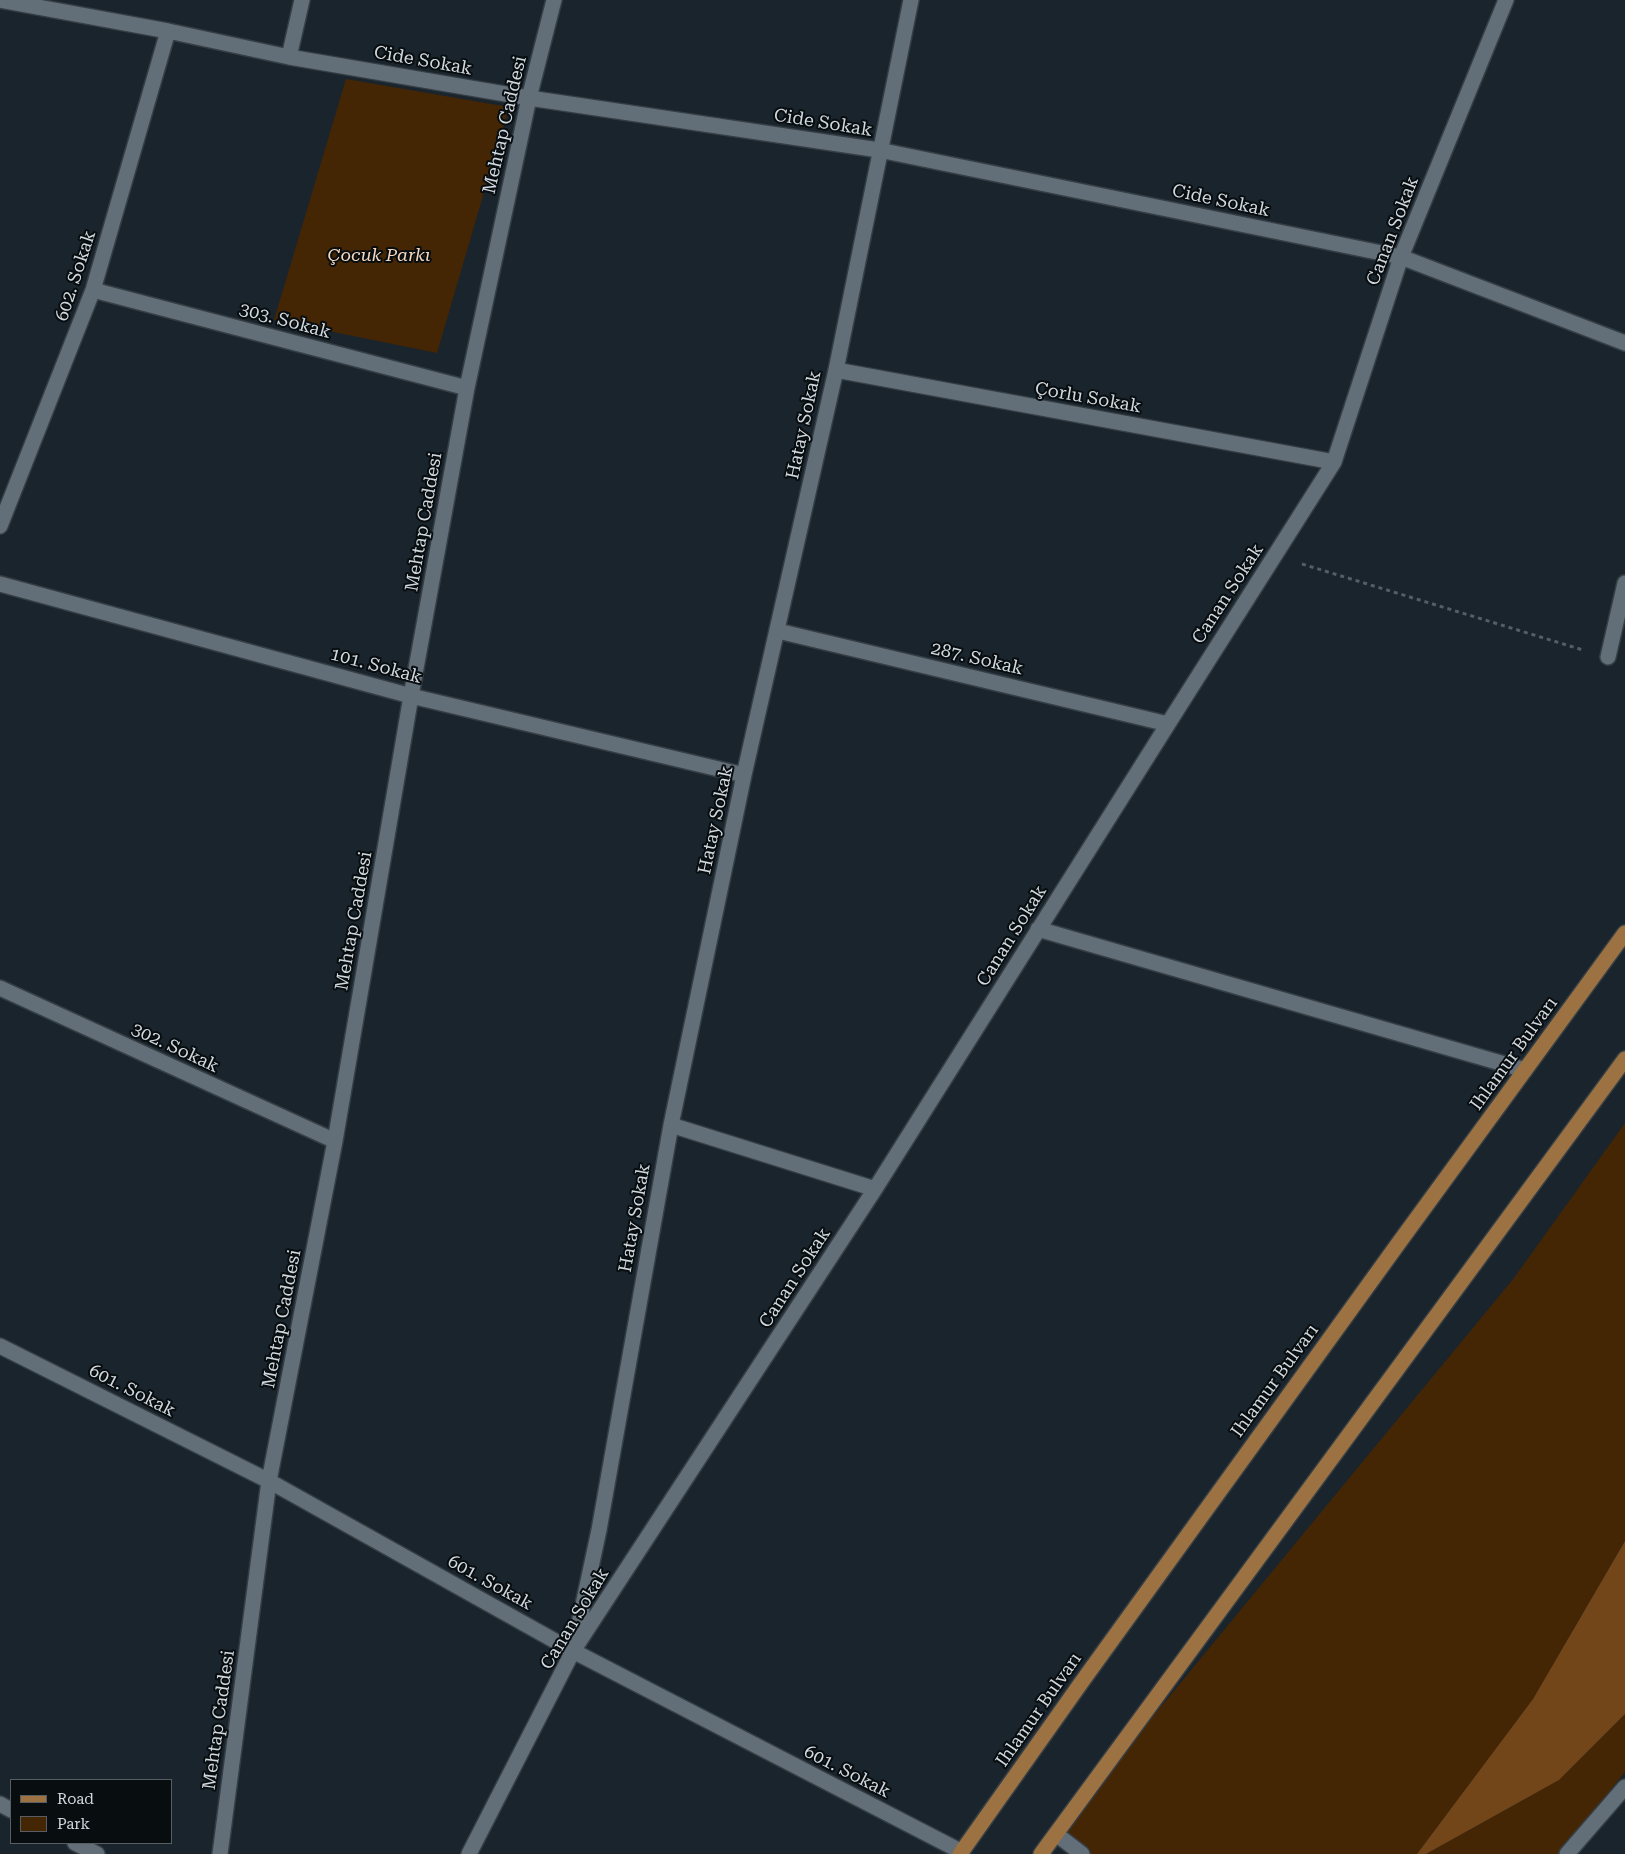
<!DOCTYPE html>
<meta charset="utf-8">
<style>
body{margin:0}
#map{position:relative;width:1625px;height:1854px;overflow:hidden;background:#19242c;font-family:"Roboto Serif",serif}
canvas{display:block}
.legend{position:absolute;left:10px;top:1779px;width:162px;height:65px;box-sizing:border-box;background:#080d10;border:1px solid #585e62;margin:0;padding:6px 9px;list-style:none;font-size:15px;color:#d1d8de}
.legend li{display:flex;align-items:center;gap:10px;height:25px}
.legend b{width:25px;border:1px solid #585e62}
</style>
<div id="map">
<canvas width="1625" height="1854"></canvas>
<ul class="legend">
<li><b style="height:6px;background:#9c7242"></b>Road</li>
<li><b style="height:14px;background:#452604"></b>Park</li>
</ul>
</div>
<script>
const ctx = document.querySelector('canvas').getContext('2d');
ctx.lineJoin = 'round';
function fillPath(path, color) { ctx.fillStyle = color; ctx.fill(path, 'evenodd'); }
const poly = rows => new Path2D(rows.map(r => 'M' + r).join(''));
function stroke(path, color, width, dash) { ctx.strokeStyle = color; ctx.lineWidth = width; ctx.lineCap = dash ? 'butt' : 'round'; ctx.setLineDash(dash || []); ctx.stroke(path); }
function label(font, color, halo, rows, align = 'center') {
  ctx.font = font + ' "Roboto Serif",serif'; ctx.lineWidth = 4; ctx.setLineDash([]); ctx.textBaseline = 'middle'; ctx.strokeStyle = halo; ctx.fillStyle = color; for (const [text, x, y, turn = 0] of rows) {
    ctx.save(); ctx.translate(x, y); ctx.rotate((+turn || 0) * Math.PI / 180); ctx.textAlign = isNaN(turn) ? turn : align; if (halo) ctx.strokeText(text, 0, 0); ctx.fillText(text, 0, 0); ctx.restore();
  }
}
fillPath(poly([
 [346,79,509,107,437,353,274,320],
 [1625,1123,1625,1541,1533,1699,1417,1854,1082,1854,1056,1834,1514,1278],
 [1625,1714,1625,1772,1558,1854,1426,1854,1559,1780]
]), '#452604');
fillPath(poly([
 [1625,1541,1625,1714,1559,1780,1426,1854,1417,1854,1533,1699]
]), '#73461a');
const minor = poly([
 [0,0,168,31,289,57,529,98,879,150,1401,257,1625,343],
 [289,57,302,0],
 [93,290,467,388],
 [836,370,1334,462],
 [0,526,93,290,168,31],
 [0,584,411,696,744,775],
 [778,631,1168,724],
 [1608,657,1625,583],
 [1038,929,1525,1070],
 [0,988,335,1141],
 [671,1125,875,1189],
 [0,1346,269,1481,573,1651,962,1852],
 [575,1642,599,1530,671,1125,744,775,836,370,911,0],
 [0,1804,11,1810],
 [1056,1834,1082,1854],
 [75,1843,97,1854],
 [220,1854,269,1481,335,1141,411,696,467,388,529,98,554,0],
 [469,1854,573,1651,875,1189,1168,724,1334,462,1401,257,1506,0],
 [1567,1854,1625,1787]
]);
const major = poly([
 [960,1854,1081,1683,1398,1244,1625,933],
 [1041,1854,1625,1059]
]);
stroke(minor, '#353e44', 18);
stroke(major, '#353e44', 18);
stroke(poly([
 [1302,564,1583,650]
]), '#545e66', 3, [4, 4]);
stroke(minor, '#626e78', 15);
stroke(major, '#9c7242', 15);
label('18px', '#d1d8de', '#080d10', [
 ["Cide Sokak",423,61,10],
 ["Cide Sokak",823,123,9],
 ["Mehtap Caddesi",505,125,-77],
 ["Cide Sokak",1221,201,12],
 ["Canan Sokak",1393,231,-69],
 ["602. Sokak",76,276,-72],
 ["303. Sokak",285,321,15],
 ["Çorlu Sokak",1088,398,10],
 ["Hatay Sokak",804,425,-78],
 ["Mehtap Caddesi",424,522,-80],
 ["Canan Sokak",1228,594,-57],
 ["287. Sokak",977,659,13],
 ["101. Sokak",376,666,15],
 ["Hatay Sokak",716,820,-78],
 ["Mehtap Caddesi",354,921,-80],
 ["Canan Sokak",1012,936,-58],
 ["302. Sokak",175,1048,25],
 ["Ihlamur Bulvarı",1514,1054,-54],
 ["Hatay Sokak",635,1218,-80],
 ["Canan Sokak",795,1278,-57],
 ["Mehtap Caddesi",282,1319,-79],
 ["Ihlamur Bulvarı",1275,1381,-54],
 ["601. Sokak",132,1391,27],
 ["601. Sokak",490,1583,29],
 ["Canan Sokak",575,1619,-59],
 ["Ihlamur Bulvarı",1039,1710,-55],
 ["Mehtap Caddesi",219,1720,-82],
 ["601. Sokak",847,1772,27]
]);
label('italic 18px', '#f5d8bf', '#080d10', [
 ["Çocuk Parkı",379,256]
]);
</script>
